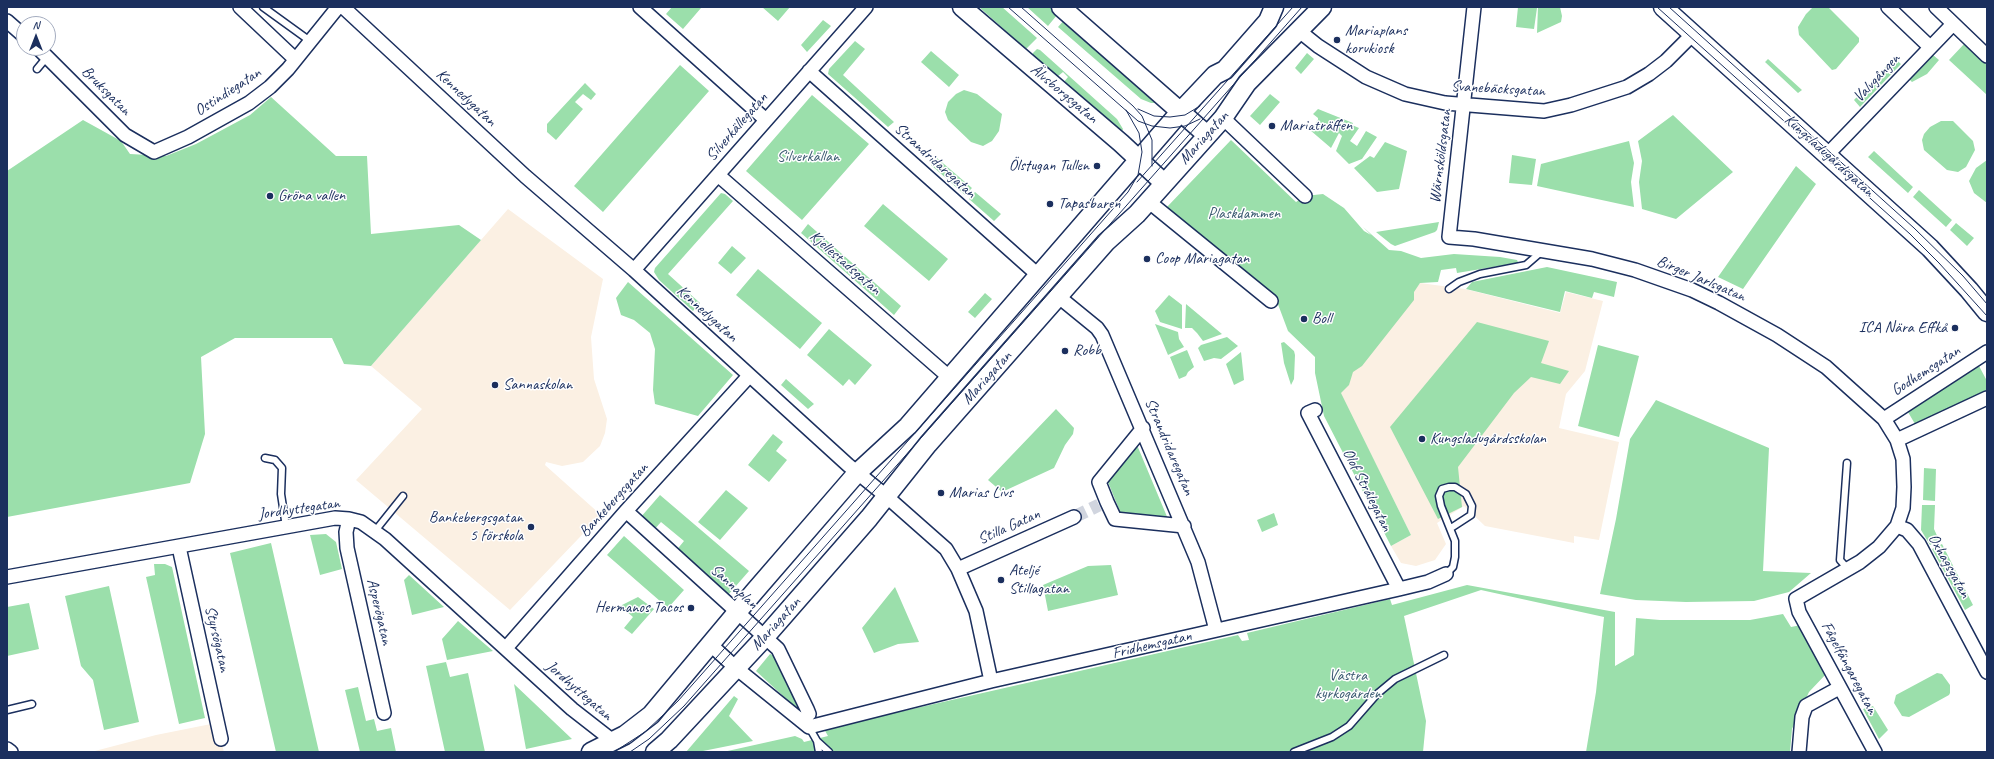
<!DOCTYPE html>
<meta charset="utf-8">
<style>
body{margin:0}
#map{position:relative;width:1994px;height:759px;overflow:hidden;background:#fff;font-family:Caveat,sans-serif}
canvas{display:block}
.frame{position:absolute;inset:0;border:8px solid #1b2f5e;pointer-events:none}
.north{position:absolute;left:16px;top:16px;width:40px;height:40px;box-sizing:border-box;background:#fff;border:1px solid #a4acbf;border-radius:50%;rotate:0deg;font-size:11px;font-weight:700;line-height:16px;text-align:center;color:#1b2f5e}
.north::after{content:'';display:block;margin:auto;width:14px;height:18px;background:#1b2f5e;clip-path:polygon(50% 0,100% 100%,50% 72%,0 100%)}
</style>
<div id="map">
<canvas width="1994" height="759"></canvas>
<div class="frame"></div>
<div class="north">N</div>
</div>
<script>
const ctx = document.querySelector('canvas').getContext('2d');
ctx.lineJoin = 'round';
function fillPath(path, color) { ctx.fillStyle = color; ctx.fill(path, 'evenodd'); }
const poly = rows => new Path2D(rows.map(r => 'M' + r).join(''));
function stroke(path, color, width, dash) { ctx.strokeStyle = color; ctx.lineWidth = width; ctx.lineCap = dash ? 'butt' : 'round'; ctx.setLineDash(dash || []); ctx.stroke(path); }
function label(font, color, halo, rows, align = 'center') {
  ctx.font = font + ' Caveat,sans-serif'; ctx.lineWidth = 3; ctx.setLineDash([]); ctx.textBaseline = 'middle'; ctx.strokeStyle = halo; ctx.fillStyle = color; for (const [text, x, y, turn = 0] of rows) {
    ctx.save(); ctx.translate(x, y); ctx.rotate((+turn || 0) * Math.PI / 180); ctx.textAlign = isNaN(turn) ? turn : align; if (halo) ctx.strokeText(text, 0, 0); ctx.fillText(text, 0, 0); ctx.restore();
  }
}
fillPath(poly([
 [508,209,603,279,591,337,594,379,607,419,605,433,600,446,583,462,562,466,546,462,545,465,601,515,510,610,356,480,422,409,371,366],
 [1420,283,1465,289,1560,313,1566,292,1603,301,1585,371,1566,394,1559,428,1619,442,1599,540,1574,536,1574,543,1485,526,1464,506,1437,523,1446,544,1435,560,1416,566,1401,563,1391,546,1411,535,1335,382],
 [216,723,224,752,91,752,156,735]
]), '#fbf0e3');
fillPath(poly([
 [672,7,699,7,701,8,683,29,666,14],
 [762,7,790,7,778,21],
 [979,7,1002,7,1037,38,1026,49],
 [1027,7,1054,7,1057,15,1048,26],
 [1518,7,1537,8,1534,29,1516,27],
 [1538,7,1560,7,1562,16,1561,22,1537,33],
 [1813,7,1828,7,1859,38,1859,42,1836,69,1832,70,1799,35,1798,27,1806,14],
 [1066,18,1159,103,1151,103,1141,99,1058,27],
 [823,20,831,26,807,52,801,45],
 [855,41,865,49,843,75,894,122,888,127,828,74,829,69],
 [1965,43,1987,64,1987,95,1949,60],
 [1037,49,1040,50,1117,119,1123,129,1121,134,1098,110,1091,107,1063,83,1068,77,1063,72,1057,77,1033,56,1033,53],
 [931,51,959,75,949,87,921,62],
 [1307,53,1314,59,1301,74,1295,68],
 [1933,55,1939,60,1927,74,1912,82,1909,79],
 [1894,58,1901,64,1860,107,1854,100],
 [1768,59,1802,90,1798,93,1765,62],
 [680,65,709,91,603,212,574,186],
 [585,83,596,94,591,100,583,94,575,102,583,109,556,140,547,132,547,124],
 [964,90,977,94,1002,114,999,131,992,141,983,146,971,142,948,120,945,112,948,102,956,94],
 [1270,94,1280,102,1260,125,1250,116],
 [812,95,869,144,802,220,746,171],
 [271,97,336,156,367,156,371,234,459,225,481,240,371,366,344,364,332,338,235,338,201,357,205,434,190,483,7,517,7,171,83,120,121,141,130,154,166,156,196,144,250,115],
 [1318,109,1353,123,1352,125,1359,128,1350,141,1357,146,1366,131,1377,137,1362,159,1349,164,1336,151,1342,136,1339,133,1331,148,1310,130,1318,120,1318,118,1313,114],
 [1673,115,1733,172,1676,219,1642,209,1639,182,1642,161,1638,141],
 [1941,121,1953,121,1973,141,1975,150,1966,167,1958,172,1947,170,1924,150,1922,140,1924,134,1930,127],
 [1231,140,1296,202,1305,196,1323,194,1344,208,1364,231,1371,235,1363,227,1389,250,1401,251,1421,258,1454,254,1500,257,1517,260,1518,262,1517,263,1457,273,1456,268,1441,270,1438,282,1420,283,1414,292,1414,300,1362,366,1353,372,1349,385,1341,393,1411,535,1391,546,1324,416,1315,373,1315,357,1288,331,1276,299,1167,207],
 [1629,141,1634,163,1631,182,1634,207,1537,186,1541,164],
 [1385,142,1407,151,1399,189,1377,192,1354,168,1370,156,1374,158],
 [1874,151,1913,187,1908,193,1868,157],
 [1512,155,1536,159,1532,185,1509,183],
 [937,158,972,188,965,195,931,165],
 [1987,160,1987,203,1974,193,1969,181,1976,168],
 [1796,166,1816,184,1743,289,1718,277],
 [1919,190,1952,220,1946,227,1913,197],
 [975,192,1001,214,994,221,969,199],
 [721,193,725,194,733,201,668,274,700,303,693,311,659,280,654,272,655,268],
 [883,204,948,259,929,281,864,226],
 [1439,222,1437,230,1435,232,1395,246,1391,244,1376,232],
 [1956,223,1974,238,1967,246,1950,230],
 [808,224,901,306,894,315,801,233],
 [732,246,746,258,731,274,718,263],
 [1547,267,1617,282,1614,297,1594,292,1592,298,1565,291,1560,312,1466,289,1472,282],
 [758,269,822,323,800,349,736,295],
 [628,282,733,375,698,416,655,404,653,390,655,349,650,333,634,320,621,315,616,298],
 [985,293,992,299,975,318,968,312],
 [1169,295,1182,305,1182,329,1160,322,1155,311],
 [1186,304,1222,334,1203,341,1197,333,1192,328,1185,328],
 [1477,322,1549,341,1541,363,1569,371,1560,384,1531,377,1514,393,1458,467,1462,507,1438,519,1390,427],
 [1155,324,1178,332,1179,339,1184,347,1168,355],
 [829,329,872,365,855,385,849,379,843,386,807,355],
 [1227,337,1238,346,1221,359,1214,358,1204,361,1198,348,1201,345],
 [1284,342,1294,351,1295,355,1294,379,1291,385,1284,363,1281,343],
 [1598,345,1639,356,1619,437,1578,426],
 [1187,350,1194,367,1188,372,1186,376,1179,379,1170,357],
 [1241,352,1244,380,1234,385,1226,364],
 [1979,366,1987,381,1987,391,1915,424,1908,412],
 [786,379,814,404,808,409,781,385],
 [1656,400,1769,448,1763,571,1811,573,1789,592,1754,601,1686,602,1636,600,1600,594,1616,519,1630,439],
 [1056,409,1074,428,1073,434,1065,445,1054,468,1002,492,988,480],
 [773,434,783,442,776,451,787,460,769,482,748,465],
 [1137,445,1168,519,1121,514,1108,482],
 [1924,468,1936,469,1935,501,1923,500],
 [726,490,748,508,720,540,698,522],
 [660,495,749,571,728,595,675,552,684,541,661,522,653,531,640,518],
 [1922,505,1935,505,1934,529,1939,540,1930,545,1921,530],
 [1274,513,1278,525,1262,532,1257,520],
 [326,534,336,542,342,569,320,575,310,535],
 [624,536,684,590,668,608,607,555],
 [271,543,319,752,276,752,230,553],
 [1942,544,1973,605,1965,610,1932,549],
 [154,564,165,564,172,567,205,718,179,724,146,577,155,575],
 [1111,565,1118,595,1048,611,1043,585,1088,566],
 [409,575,444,607,412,615,404,580],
 [1467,585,1615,612,1615,666,1634,655,1636,618,1660,620,1750,620,1783,614,1791,627,1801,625,1827,673,1809,692,1792,729,1790,752,1586,752,1596,692,1604,617,1481,590,1404,616,1426,721,1423,752,723,752,795,736,802,739,804,742,828,736,824,729,1238,635,1242,641,1249,640,1247,633,1390,599,1392,605],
 [109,586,139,722,104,730,93,680,81,666,65,596],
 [895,587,919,642,898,644,874,653,862,628],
 [638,597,654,609,632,634,624,628,633,617,620,606],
 [29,603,39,649,7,656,7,607],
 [458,621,493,651,447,660,442,639],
 [770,654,773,655,800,702,801,707,795,707,756,671],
 [446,662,450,677,468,673,485,752,445,752,426,666],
 [1937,673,1942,674,1950,685,1950,693,1949,695,1909,717,1902,716,1894,703,1896,695],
 [514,684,572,739,526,749],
 [358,687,366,721,374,719,377,731,391,728,396,752,360,752,345,690],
 [734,696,738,699,729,716,753,741,698,752,686,752],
 [1873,706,1888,730,1879,739,1863,709]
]), '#9bdfab');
stroke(poly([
 [1074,517,1099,505]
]), '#d1d5df', 13, [13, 6]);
const lane = poly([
 [263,7,310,41],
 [37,69,47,57],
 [1449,289,1459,282,1480,274,1526,265,1541,252],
 [265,458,275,460,282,468,281,494,286,527],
 [1847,463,1840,560,1848,569],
 [375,531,403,496],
 [1446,574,1453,567,1455,557,1455,541,1441,506,1439,496,1442,489,1449,487,1455,487,1466,494,1472,506,1471,515,1451,528],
 [7,710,32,704],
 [809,727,817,741,829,752],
 [817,741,819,752],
 [1294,752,1332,737,1349,726,1377,694,1395,679,1444,655]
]);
const street = poly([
 [240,7,295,59],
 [343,7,525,176,634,270,848,465,886,496,946,549,958,569,976,611,991,681],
 [640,7,766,120],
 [1474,7,1449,237,1474,239,1592,259,1635,270,1692,290,1719,303,1777,335,1826,367,1884,419,1897,440,1903,459,1904,487,1903,508,1897,526,1879,547,1860,562,1796,599,1799,612,1875,752],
 [1888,7,1930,47],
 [1936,7,1987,56],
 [7,21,24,36],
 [1298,30,1318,46,1366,77,1405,94,1445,103,1544,111,1571,105,1627,87,1649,74,1666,61,1693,34],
 [38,48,125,135,154,152,188,137,249,103,270,87,288,69,338,7],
 [809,71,1038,275],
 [1223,118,1305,196],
 [1827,155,1953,24],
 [718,175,949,377],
 [1148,201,1271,301],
 [634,270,866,7],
 [1059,297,1097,328,1102,335,1198,562,1216,630],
 [1315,410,1308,413,1399,589],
 [1884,419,1987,352],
 [1143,428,1099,482,1107,502,1115,519,1184,526],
 [1897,440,1987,398],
 [626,511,778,649,807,709,809,714,802,721],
 [349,519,346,532,347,548,384,713],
 [1897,526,1907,530,1919,544,1987,672],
 [179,547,221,739],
 [958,569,1074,517],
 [7,577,335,518,349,519,361,522,385,539,572,709,613,741],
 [711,645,736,668,809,727,991,681,1399,589,1428,582,1446,574],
 [506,648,626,511,749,376],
 [7,749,11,752],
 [1799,752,1802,717,1806,706,1839,688]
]);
const secondary = poly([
 [962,7,1121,143,1164,183],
 [1061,7,1207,135],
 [1663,7,1930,248,1969,290,1987,312],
 [591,752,625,735,651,715,754,592,857,473,908,426,1181,111,1215,75,1225,70,1268,21,1274,7],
 [655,752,669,740,765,637,869,518,928,444,1106,242,1137,214,1223,118,1247,83,1322,7]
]);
stroke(lane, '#1b2f5e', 9);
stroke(street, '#1b2f5e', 16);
stroke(secondary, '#1b2f5e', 21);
stroke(lane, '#fff', 6);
stroke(street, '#fff', 13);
stroke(secondary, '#fff', 18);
stroke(poly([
 [1008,7,1138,121,1152,126,1170,128,1185,126,1200,119],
 [1021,7,1133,106,1142,116,1152,140,1152,166],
 [1657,7,1910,234,1939,263,1987,316],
 [1669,7,1914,228,1963,276,1987,304],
 [1138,109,1154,116,1170,117,1185,115,1200,106],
 [1137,182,1293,7],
 [614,752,645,732,678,701,1128,192,1138,175,1142,152,1139,133,1126,110],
 [630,752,649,739,684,706,1302,7]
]), '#1b2f5e', 1);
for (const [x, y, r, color] of [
 [1337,40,4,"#1b2f5e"],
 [1272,126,4,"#1b2f5e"],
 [1097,166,4,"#1b2f5e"],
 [270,196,4,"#1b2f5e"],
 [1050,204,4,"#1b2f5e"],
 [1147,259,4,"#1b2f5e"],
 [1304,319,4,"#1b2f5e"],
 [1955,328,4,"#1b2f5e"],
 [1065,351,4,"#1b2f5e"],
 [495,385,4,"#1b2f5e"],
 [1422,439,4,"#1b2f5e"],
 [941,493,4,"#1b2f5e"],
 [531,527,4,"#1b2f5e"],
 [1001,580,4,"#1b2f5e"],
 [691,608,4,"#1b2f5e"]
]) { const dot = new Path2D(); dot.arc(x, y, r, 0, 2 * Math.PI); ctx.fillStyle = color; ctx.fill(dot); stroke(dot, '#fff', 1.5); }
label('16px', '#1b2f5e', '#fff', [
 ["Mariaplans",1345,31],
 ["korvkiosk",1345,49],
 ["Mariaträffen",1280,126],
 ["Ölstugan Tullen",1089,166,"right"],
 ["Gröna vallen",278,196],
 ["Tapasbaren",1058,204],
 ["Coop Mariagatan",1155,259],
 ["Boll",1312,319],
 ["ICA Nära Effkå",1947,328,"right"],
 ["Robb",1073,351],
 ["Sannaskolan",503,385],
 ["Kungsladugårdsskolan",1430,439],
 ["Marias Livs",949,493],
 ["Bankebergsgatan",523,518,"right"],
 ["5 förskola",523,536,"right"],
 ["Ateljé",1009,571],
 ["Stillagatan",1009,589],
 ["Hermanos Tacos",683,608,"right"]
], 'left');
label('16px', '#1b2f5e', '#fff', [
 ["Valvgången",1877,78,-47],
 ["Svanebäcksgatan",1498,89,3],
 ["Bruksgatan",106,91,45],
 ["Ostindiegatan",228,92,-33],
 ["Älvsborgsgatan",1064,94,40],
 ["Kennedygatan",466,98,43],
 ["Silverkällegatan",737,127,-49],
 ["Mariagatan",1204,138,-48],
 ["Wärnsköldsgatan",1441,156,-83],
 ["Kungsladugårdsgatan",1829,156,42],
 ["Strandridaregatan",935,161,42],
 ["Kjellestadsgatan",845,263,41],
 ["Birger Jarlsgatan",1701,279,23],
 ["Kennedygatan",707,314,42],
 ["Godhemsgatan",1926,371,-33],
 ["Mariagatan",987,378,-48],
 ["Strandridaregatan",1169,447,67],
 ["Olof Strålegatan",1367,490,63],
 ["Bankebergsgatan",614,500,-48],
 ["Jordhyttegatan",299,509,-8],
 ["Stilla Gatan",1009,527,-24],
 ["Oxhagsgatan",1949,566,61],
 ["Sannaplan",734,587,42],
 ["Asperögatan",379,612,77],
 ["Mariagatan",776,624,-48],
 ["Styrsögatan",217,639,77],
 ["Fridhemsgatan",1152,645,-13],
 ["Fågelfängaregatan",1849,668,62],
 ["Jordhyttegatan",579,691,41]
]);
label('16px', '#3b5b71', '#fff', [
 ["Silverkällan",808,157],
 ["Plaskdammen",1244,214],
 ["Västra",1348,676],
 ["kyrkogården",1348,694]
]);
</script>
